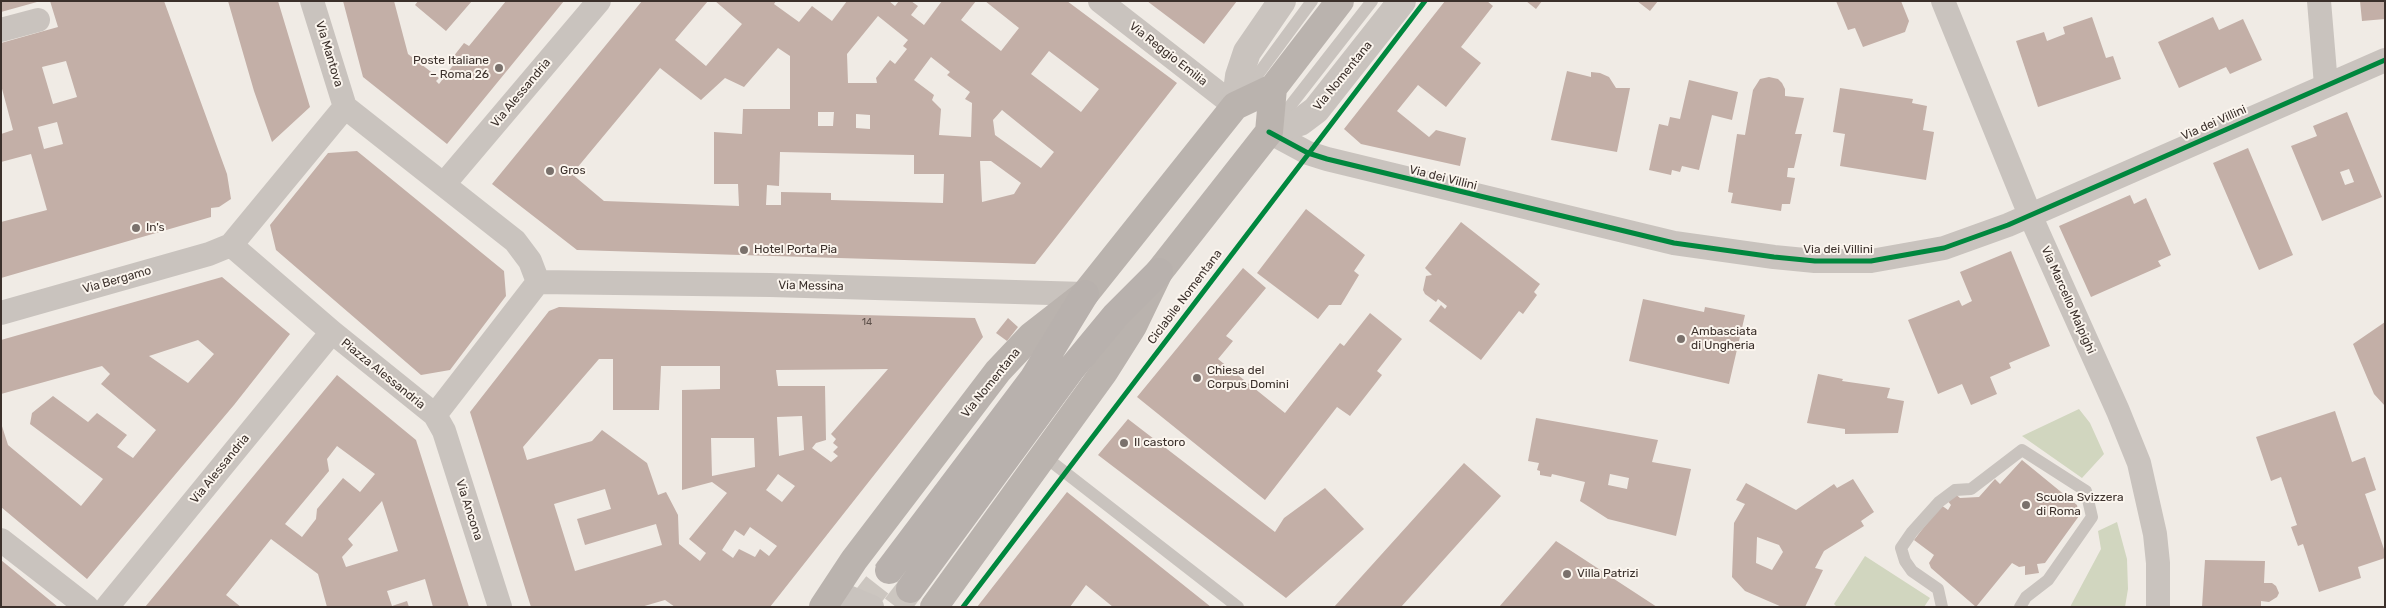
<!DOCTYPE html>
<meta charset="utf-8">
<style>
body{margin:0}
#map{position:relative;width:2386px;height:608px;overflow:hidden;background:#f0ebe5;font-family:Rubik,sans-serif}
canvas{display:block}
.frame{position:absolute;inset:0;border:2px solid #3b302b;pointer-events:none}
</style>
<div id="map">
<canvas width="2386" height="608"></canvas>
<div class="frame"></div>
</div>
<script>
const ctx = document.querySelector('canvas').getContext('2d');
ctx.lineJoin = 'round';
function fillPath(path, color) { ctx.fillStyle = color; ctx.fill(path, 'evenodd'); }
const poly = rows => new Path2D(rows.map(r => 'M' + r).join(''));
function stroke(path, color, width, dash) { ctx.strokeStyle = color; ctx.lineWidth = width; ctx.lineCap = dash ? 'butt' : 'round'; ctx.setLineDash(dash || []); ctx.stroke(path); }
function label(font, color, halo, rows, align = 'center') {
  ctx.font = font + ' Rubik,sans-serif'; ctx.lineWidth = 4; ctx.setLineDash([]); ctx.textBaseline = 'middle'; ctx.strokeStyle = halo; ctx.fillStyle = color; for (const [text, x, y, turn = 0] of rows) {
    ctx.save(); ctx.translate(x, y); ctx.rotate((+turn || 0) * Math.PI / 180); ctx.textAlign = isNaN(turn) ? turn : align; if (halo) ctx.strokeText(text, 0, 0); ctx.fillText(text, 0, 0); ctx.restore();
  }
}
fillPath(poly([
 [2079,409,2090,423,2104,454,2082,478,2022,436],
 [2117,522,2127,559,2128,589,2125,607,2070,607,2101,549,2098,531],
 [1865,556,1930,598,1924,607,1837,607,1834,604]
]), '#d1d6bf');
fillPath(poly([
 [1,1,37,1,37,2,1,12],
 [50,1,164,1,227,174,231,199,219,207,211,208,211,217,1,278,1,222,47,210,31,154,1,162,1,134,13,130,1,85,1,43,58,27],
 [66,61,77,97,53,104,42,67],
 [57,122,63,144,44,149,38,127],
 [228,1,278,1,310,107,272,142,254,91],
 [343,1,394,1,408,54,439,78,436,81,439,84,457,60,453,57,464,43,469,46,506,1,564,1,447,144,363,77],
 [418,1,472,1,446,31,415,5],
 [642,1,708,1,675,40,706,66,742,24,715,1,776,1,774,4,799,22,812,6,832,21,847,1,889,1,895,6,899,1,911,1,918,6,911,15,924,25,942,1,976,1,961,20,1001,51,1019,28,985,1,1067,1,1177,83,1035,264,577,250,492,184],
 [878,16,908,40,903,46,907,49,895,64,890,60,876,78,877,83,848,83,847,54],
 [778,48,790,56,790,109,743,109,742,134,714,132,714,184,738,184,739,206,604,201,572,174,660,68,701,100,725,78,744,87],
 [1049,51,1099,89,1081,112,1031,74],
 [931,57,950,72,947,75,970,92,965,99,972,103,971,137,939,135,941,109,932,100,934,95,914,80],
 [1002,110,1054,152,1041,168,995,135,993,120],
 [818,112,834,112,833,126,818,126],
 [856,114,870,115,870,129,856,128],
 [780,152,914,155,914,174,944,174,943,203,831,200,831,193,781,192,781,205,766,205,767,185,779,186],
 [980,161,991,161,1021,183,1014,194,982,202],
 [1147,1,1237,1,1204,44],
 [1445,1,1487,1,1493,6,1461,47,1481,63,1446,107,1418,85,1397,111,1429,137,1436,130,1466,138,1460,166,1361,144,1344,129],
 [1526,1,1542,1,1536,9],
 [1637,1,1658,1,1650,11],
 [1836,1,1901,1,1909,21,1905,32,1863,47,1855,28,1848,30],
 [2360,1,2385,1,2385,19,2362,21],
 [2092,17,2106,58,2113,56,2121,79,2038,107,2016,41,2044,32,2047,41,2065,34,2063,27],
 [2213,17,2219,30,2243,19,2262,60,2230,74,2226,67,2179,88,2158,42],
 [1567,71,1591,77,1591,72,1600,73,1609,77,1616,88,1630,88,1617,152,1551,140],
 [1769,77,1778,79,1782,83,1785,89,1785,96,1804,98,1795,134,1802,134,1794,168,1788,168,1787,177,1795,178,1790,204,1782,204,1781,211,1731,203,1733,193,1728,192,1737,134,1745,135,1753,90,1760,79],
 [1689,80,1738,92,1732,120,1712,115,1699,170,1682,166,1680,172,1672,170,1671,175,1649,170,1659,124,1668,126,1670,117,1680,119],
 [1840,88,1913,99,1912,103,1927,106,1923,130,1934,132,1926,180,1840,166,1845,134,1833,132],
 [2347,112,2382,197,2322,221,2291,146,2317,136,2313,126],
 [2349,169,2354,182,2345,185,2340,172],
 [2248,148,2293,255,2259,270,2213,163],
 [357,151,504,271,506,296,450,370,421,375,276,250,270,225,328,153],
 [2130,195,2134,204,2146,198,2171,255,2158,261,2161,266,2091,297,2059,226],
 [1306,209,1365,255,1354,271,1359,275,1341,305,1329,305,1318,319,1257,273],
 [1461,222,1540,284,1534,292,1537,295,1523,314,1519,311,1481,360,1429,321,1441,305,1445,309,1447,306,1438,299,1436,302,1425,294,1423,290,1426,276,1432,275,1425,268],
 [2011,251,2050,346,2009,363,2011,368,1990,377,1997,394,1971,405,1962,384,1938,394,1908,320,1959,300,1962,306,1972,301,1960,272],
 [1243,268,1266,288,1226,336,1233,341,1218,359,1285,413,1340,343,1344,346,1370,313,1402,339,1377,371,1382,375,1350,416,1337,407,1265,500,1137,397],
 [222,277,290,334,234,405,87,579,1,507,1,423,8,445,81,506,103,479,30,424,32,413,53,396,88,422,97,413,127,435,117,447,133,458,156,430,101,384,110,374,102,366,1,394,1,340],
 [198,340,214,354,188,383,149,356],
 [1643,299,1704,312,1705,307,1745,315,1729,384,1629,361],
 [559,307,975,318,983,337,770,607,675,607,665,600,641,607,531,607,470,412,549,311],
 [599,359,613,359,613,410,659,410,661,366,720,366,720,389,682,390,682,490,712,482,727,493,689,539,706,553,700,561,679,544,678,515,666,492,658,495,647,463,602,430,592,441,527,460,523,447],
 [888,369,831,434,836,439,833,443,838,447,833,452,838,456,831,462,812,448,816,443,826,440,825,386,778,386,776,370],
 [802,416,804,450,779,456,777,417],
 [711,438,754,438,755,467,712,476],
 [778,474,795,486,782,502,766,490],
 [605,489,611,509,577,519,585,545,656,524,662,545,575,571,554,504],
 [750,527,777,546,769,556,760,549,755,557,739,549,733,558,722,550,735,530,744,536],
 [1008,318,1018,327,1007,341,996,333],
 [2385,322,2385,406,2374,394,2353,344],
 [1818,374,1843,379,1842,381,1890,388,1887,398,1904,401,1898,433,1845,434,1845,429,1807,423],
 [337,375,416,440,469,607,433,607,425,579,387,591,392,606,407,601,409,607,327,607,318,574,271,539,226,595,241,607,145,607],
 [337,446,375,474,360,492,343,478,317,509,316,519,302,537,285,524,329,471,327,459],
 [382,501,398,551,346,567,342,557,353,545,348,539],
 [2335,411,2352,462,2365,457,2376,490,2365,494,2385,552,2385,558,2358,567,2361,578,2319,592,2303,544,2298,546,2291,527,2297,525,2281,477,2271,481,2256,437],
 [1536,418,1658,440,1652,462,1691,469,1676,536,1608,519,1580,501,1585,482,1552,474,1551,477,1540,475,1540,471,1537,470,1539,463,1528,461],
 [1610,474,1629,478,1627,489,1608,485],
 [1128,419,1275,532,1284,518,1325,488,1364,529,1286,598,1098,455],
 [2022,460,2077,505,2079,516,2045,563,2037,564,2039,573,2025,575,2025,566,2019,567,2012,563,1976,607,1931,568,1929,563,1934,555,1914,540,1941,505,1948,510,1951,505,1946,499,1953,492,1960,498,1979,497,1995,479,2000,484],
 [1464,463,1501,496,1401,607,1334,607],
 [1853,479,1874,512,1861,521,1864,526,1824,551,1815,568,1823,570,1805,607,1782,607,1745,591,1732,577,1734,523,1745,504,1736,500,1746,483,1796,510,1834,484,1837,488],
 [1757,537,1779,545,1783,552,1772,570,1756,563],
 [1067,492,1211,607,1113,607,1086,585,1070,607,977,607],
 [1556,541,1657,607,1499,607],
 [1,560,58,607,1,607],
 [2205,560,2265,561,2264,583,2272,583,2276,586,2279,593,2277,597,2269,602,2261,601,2261,607,2202,607]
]), '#c3afa7');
stroke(poly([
 [860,607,889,570],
 [896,607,910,589]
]), '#ccc6c0', 28, [28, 14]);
stroke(poly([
 [1242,96,1312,1],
 [1276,124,1372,1],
 [1044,456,1238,607],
 [1942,607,1938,589,1912,571,1905,561,1901,548,1912,532,1939,502,1955,490,1971,489,2022,450,2086,491,2092,517,2048,580,2026,597,2020,607]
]), '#c9c3be', 12);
stroke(poly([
 [312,1,345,107],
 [1100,1,1235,106],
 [1943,1,2030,215,2118,411,2139,463,2155,534,2158,563,2158,607],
 [2319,1,2326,85],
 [1,30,38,20],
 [345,107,231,245,332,332,435,415,444,431,500,607],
 [345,107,515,241,530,261,538,282,435,415],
 [1269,132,1308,153,1327,159,1674,243,1774,257,1815,261,1871,261,1944,248,2008,225,2385,60],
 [444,184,599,1],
 [538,282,770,285,1085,294],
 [1,313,209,254,231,245],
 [1,540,87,607],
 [834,591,872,607],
 [107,607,332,332]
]), '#c9c3be', 24);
stroke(poly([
 [1235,106,1239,76,1247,52,1282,1],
 [1269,132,1300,122,1316,110,1402,1]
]), '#c9c3be', 28);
stroke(poly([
 [823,607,854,560,998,371,1031,336,1085,294,1235,106,1273,88,1340,1],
 [934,607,1104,372,1133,326,1159,272,1269,132,1273,88]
]), '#bab3ae', 28);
stroke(poly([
 [889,570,1033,379,1085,294],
 [910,589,1072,368,1115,316,1159,272]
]), '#b8b1ad', 28);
stroke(poly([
 [1269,132,1308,153,1327,159,1674,243,1774,257,1815,261,1871,261,1944,248,2008,225,2385,60],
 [963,607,1425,1]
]), '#00873e', 5);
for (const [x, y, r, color] of [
 [499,68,5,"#7a716c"],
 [550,171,5,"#7a716c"],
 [136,228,5,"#7a716c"],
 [744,250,5,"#7a716c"],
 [1681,339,5,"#7a716c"],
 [1197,378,5,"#7a716c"],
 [1124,443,5,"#7a716c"],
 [2026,505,5,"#7a716c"],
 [1567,574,5,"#7a716c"]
]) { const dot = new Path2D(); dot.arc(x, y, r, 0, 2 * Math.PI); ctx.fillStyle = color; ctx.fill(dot); stroke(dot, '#fbf5ee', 2); }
label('10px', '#5d504a', null, [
 ["14",867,322]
]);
label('12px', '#3b302b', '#fbf5ee', [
 ["Via Mantova",329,54,73],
 ["Via Reggio Emilia",1168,54,38],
 ["Via Nomentana",1343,76,-51],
 ["Via Alessandria",521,93,-50],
 ["Via dei Villini",2214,123,-24],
 ["Via dei Villini",1443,178,14],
 ["Via dei Villini",1838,250],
 ["Via Bergamo",117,280,-16],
 ["Via Messina",811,286,1],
 ["Ciclabile Nomentana",1185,297,-53],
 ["Via Marcello Malpighi",2068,300,66],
 ["Piazza Alessandria",383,374,39],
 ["Via Nomentana",991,383,-51],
 ["Via Alessandria",220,469,-51],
 ["Via Ancona",469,510,72]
]);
label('12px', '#3b302b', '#fbf5ee', [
 ["Poste Italiane",489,61,"right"],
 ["– Roma 26",489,75,"right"],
 ["Gros",560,171],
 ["In's",146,228],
 ["Hotel Porta Pia",754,250],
 ["Ambasciata",1691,332],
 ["di Ungheria",1691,346],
 ["Chiesa del",1207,371],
 ["Corpus Domini",1207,385],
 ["Il castoro",1134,443],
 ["Scuola Svizzera",2036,498],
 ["di Roma",2036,512],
 ["Villa Patrizi",1577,574]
], 'left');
</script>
